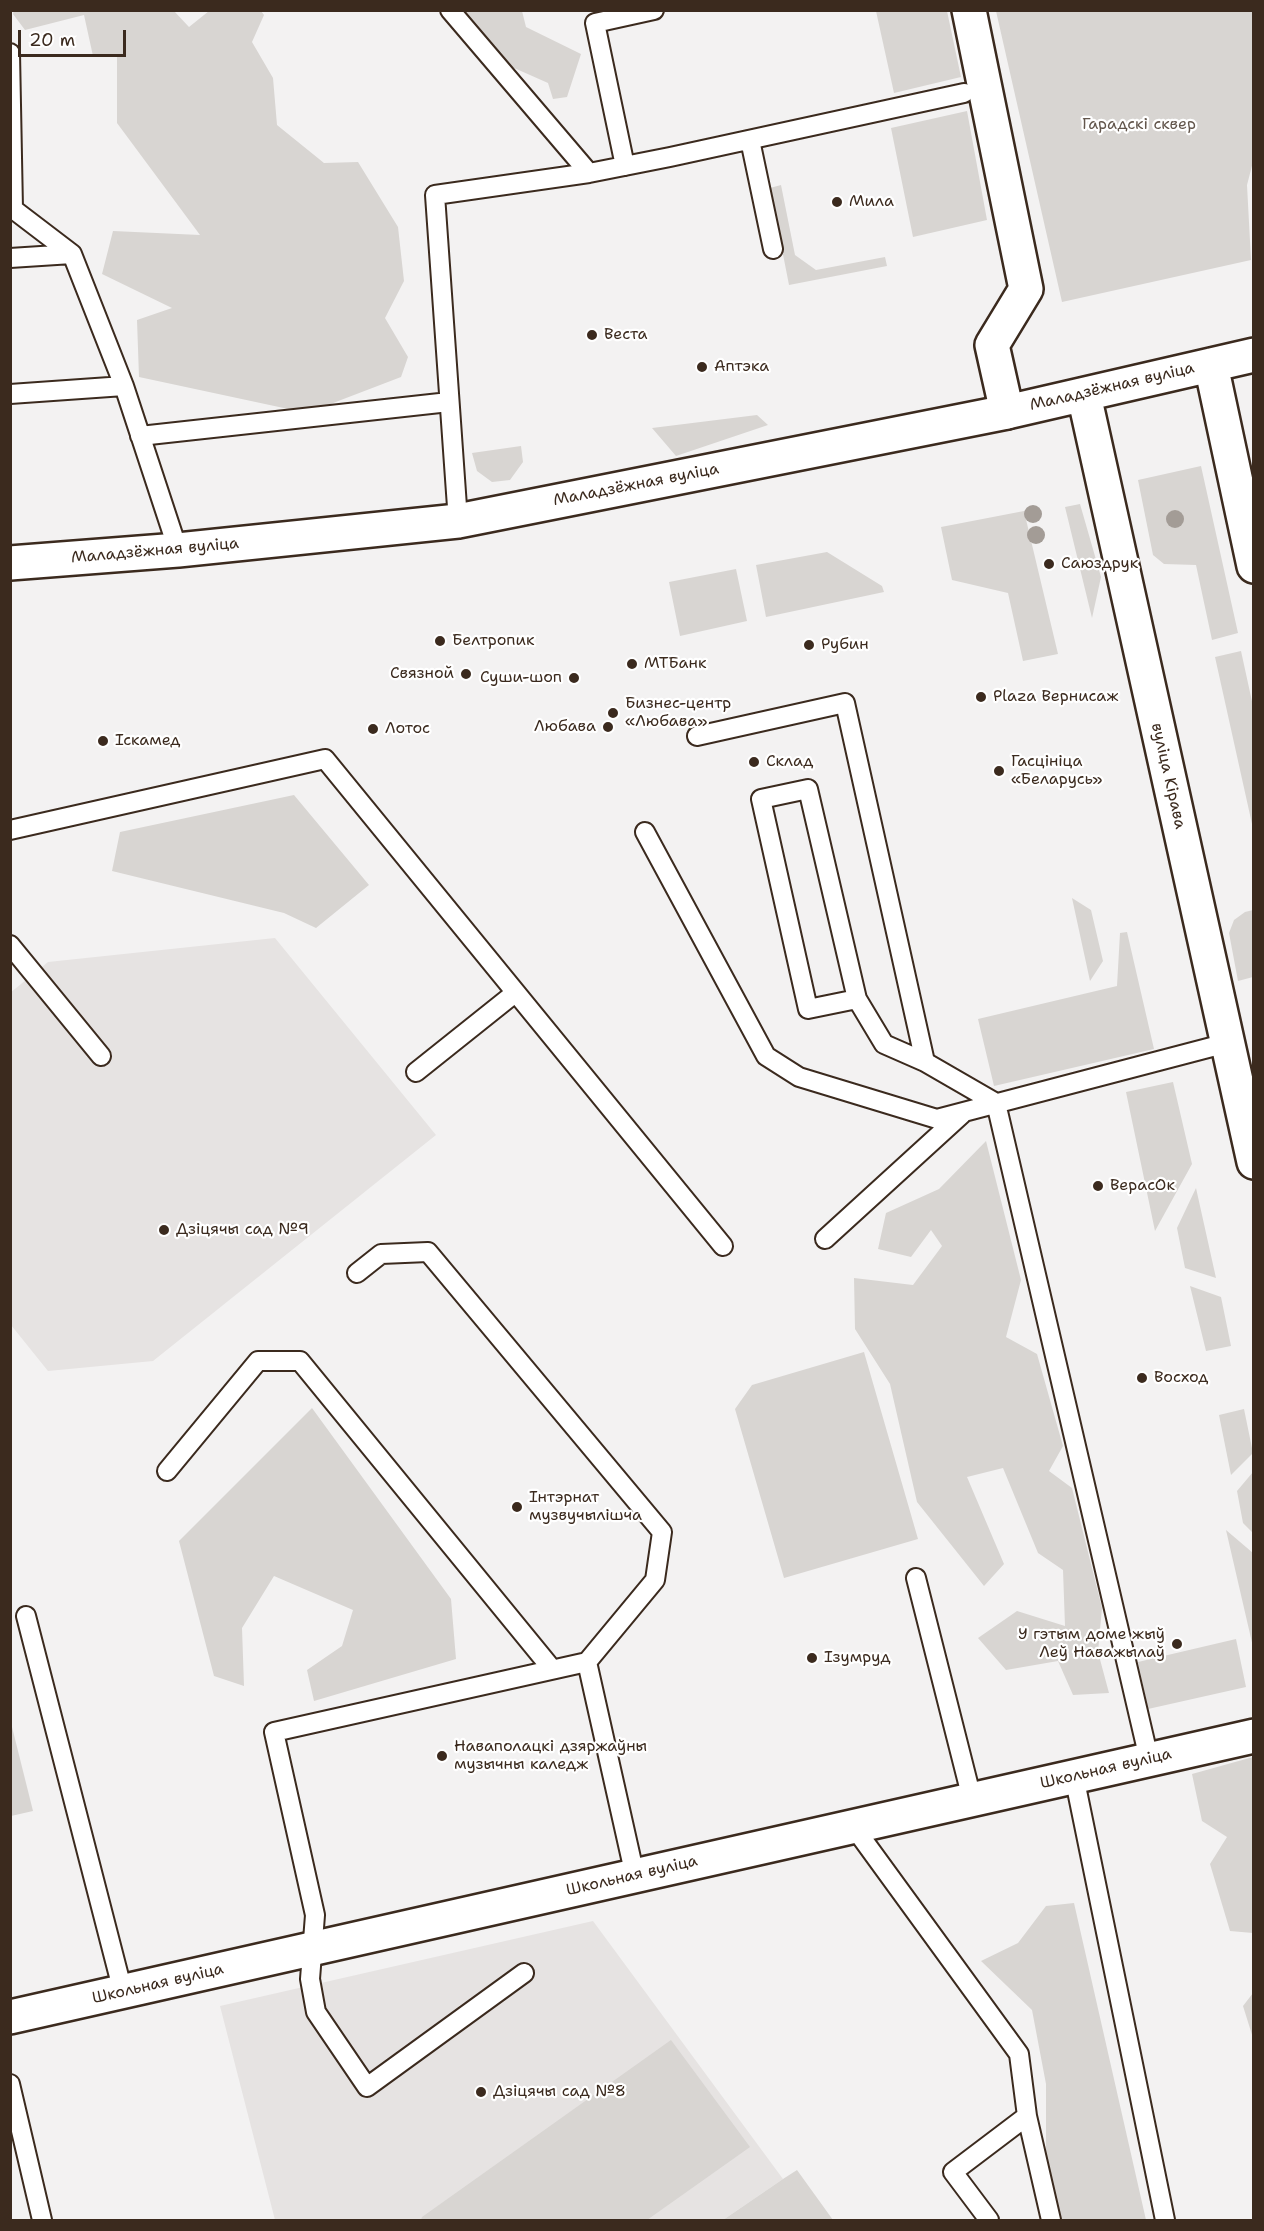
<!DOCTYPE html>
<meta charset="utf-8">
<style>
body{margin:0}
#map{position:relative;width:1264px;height:2231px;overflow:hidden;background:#f3f2f2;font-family:"Shantell Sans",sans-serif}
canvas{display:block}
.frame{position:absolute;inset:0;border:12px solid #3b2a1e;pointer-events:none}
.scale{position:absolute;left:18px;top:30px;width:108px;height:27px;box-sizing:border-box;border:3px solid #3b2a1e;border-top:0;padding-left:8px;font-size:18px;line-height:21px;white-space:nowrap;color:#3b2a1e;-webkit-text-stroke:4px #fff;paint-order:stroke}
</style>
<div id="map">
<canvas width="1264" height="2231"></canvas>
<div class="frame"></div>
<div class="scale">20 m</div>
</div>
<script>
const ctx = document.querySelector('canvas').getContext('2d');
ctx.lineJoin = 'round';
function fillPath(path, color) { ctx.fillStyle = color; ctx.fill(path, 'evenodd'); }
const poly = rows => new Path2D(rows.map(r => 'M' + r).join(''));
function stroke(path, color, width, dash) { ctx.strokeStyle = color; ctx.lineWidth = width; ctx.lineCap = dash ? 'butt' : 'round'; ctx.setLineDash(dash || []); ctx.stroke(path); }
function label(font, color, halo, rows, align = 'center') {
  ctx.font = font + ' "Shantell Sans",sans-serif'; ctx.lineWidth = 4.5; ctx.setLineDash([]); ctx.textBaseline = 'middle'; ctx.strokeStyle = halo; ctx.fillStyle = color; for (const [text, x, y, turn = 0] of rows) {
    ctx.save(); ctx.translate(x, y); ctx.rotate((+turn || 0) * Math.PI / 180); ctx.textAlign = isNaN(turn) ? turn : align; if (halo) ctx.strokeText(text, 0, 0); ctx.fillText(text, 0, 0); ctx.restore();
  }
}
fillPath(poly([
 [275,938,436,1135,153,1361,48,1371,11,1325,10,993,48,962],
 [593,1921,783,2179,723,2220,275,2220,220,2006]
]), '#e6e3e2');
fillPath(poly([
 [14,10,174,11,189,27,209,11,261,11,264,15,252,42,273,78,277,125,324,163,358,162,398,227,404,281,385,318,408,357,401,377,307,413,139,377,137,320,172,308,102,274,113,231,200,235,117,123,117,57,93,56,84,15,25,30,13,14],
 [450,11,522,11,526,27,581,54,567,97,553,99,548,83,469,48],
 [876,11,947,11,961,77,894,93],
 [996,11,1253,11,1254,158,1247,185,1251,260,1062,302],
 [967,111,987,220,913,237,891,128],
 [781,185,795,255,816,270,885,257,887,266,789,285,770,188],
 [757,415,768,425,676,456,652,428],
 [521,446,523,462,510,480,492,482,477,471,472,453],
 [1201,466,1238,633,1212,640,1196,565,1164,564,1153,555,1138,480],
 [1080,504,1101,577,1092,618,1065,507],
 [1024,511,1058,654,1023,661,1008,593,952,580,941,527],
 [827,552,882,586,884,592,766,617,756,565],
 [736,569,747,621,680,636,669,582],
 [1241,651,1253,706,1252,824,1215,657],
 [294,795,369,885,316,928,284,913,112,871,120,832],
 [1072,898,1091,910,1103,961,1090,981],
 [1253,910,1253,977,1238,981,1229,933,1234,920,1245,912],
 [1127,932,1154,1049,994,1086,978,1019,1117,986,1120,933],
 [1173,1082,1192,1164,1155,1231,1126,1092],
 [986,1141,1021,1280,1006,1337,1037,1354,1063,1446,1049,1471,1072,1488,1102,1608,1098,1652,1109,1693,1073,1695,1058,1661,1006,1670,978,1638,1017,1611,1065,1626,1063,1570,1038,1553,1003,1468,967,1477,1004,1564,984,1586,917,1502,890,1384,855,1329,854,1278,913,1285,942,1246,931,1230,911,1257,878,1249,886,1213,939,1189],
 [1196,1188,1216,1278,1185,1268,1177,1228],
 [1190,1286,1221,1297,1231,1346,1206,1351],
 [864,1352,918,1539,784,1578,735,1409,752,1385],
 [312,1408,451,1599,456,1659,314,1701,307,1670,342,1646,353,1610,274,1576,242,1628,244,1686,214,1676,179,1541],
 [1244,1409,1253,1453,1231,1475,1219,1415],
 [1253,1472,1253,1533,1243,1523,1237,1491],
 [1226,1530,1253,1553,1253,1647],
 [1236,1639,1246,1687,1148,1709,1138,1662],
 [11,1723,33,1811,11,1816,10,1816],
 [1253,1757,1253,1933,1230,1931,1210,1864,1227,1837,1202,1821,1192,1774],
 [1074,1903,1146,2220,1060,2220,1046,2162,1046,2084,1032,2010,981,1961,1018,1943,1046,1906],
 [1253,1993,1253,2038,1243,2006],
 [671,2040,750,2147,647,2220,421,2220,422,2217],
 [797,2170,833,2220,723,2220,783,2179]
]), '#d8d5d2');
const lane = poly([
 [450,10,589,173],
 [10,53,13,209,72,254,124,386,178,550],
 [750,140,773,249],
 [625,166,595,23,654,10],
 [10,258,72,254],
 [10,394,124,386],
 [140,436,449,402],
 [458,521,435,195,589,173,670,157,964,93],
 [697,736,845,703,925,1062,996,1103,1149,1759],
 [10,830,325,759,723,1246],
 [645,832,766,1056,799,1077,937,1119,1227,1043],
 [10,945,101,1056],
 [857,999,808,1009,761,799,808,789,857,999,884,1044,925,1062],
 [416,1072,515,993],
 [825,1239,962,1114],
 [357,1273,381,1254,428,1252,662,1532,655,1580,587,1662],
 [167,1471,258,1361,300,1361,552,1669],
 [916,1578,972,1799],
 [26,1616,123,1992],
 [1074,1776,1165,2220],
 [853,1826,1019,2054,1027,2116,1051,2220],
 [524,1973,367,2087,316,2012,310,1979,315,1915,274,1732,587,1662,635,1876],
 [10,2084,42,2220],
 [989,2220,953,2172,1027,2116]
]);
const street = poly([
 [969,10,1026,289,992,345,1007,412],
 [10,2017,1254,1736]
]);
const secondary = poly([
 [1211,365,1254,566],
 [1084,395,1254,1162],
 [10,563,178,550,458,521,1007,412,1254,355]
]);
stroke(lane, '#3b2a1e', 22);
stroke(street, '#3b2a1e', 38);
stroke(secondary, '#3b2a1e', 38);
stroke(lane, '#fff', 18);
stroke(street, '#fff', 33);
stroke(secondary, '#fff', 33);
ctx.fillStyle = '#a39c96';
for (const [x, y] of [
 [1033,514],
 [1175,519],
 [1036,535]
]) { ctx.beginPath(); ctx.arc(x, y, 9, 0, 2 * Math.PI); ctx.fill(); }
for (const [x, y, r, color] of [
 [837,202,6,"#3b2a1e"],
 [592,335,6,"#3b2a1e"],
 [702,367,6,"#3b2a1e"],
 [1049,564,6,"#3b2a1e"],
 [440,641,6,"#3b2a1e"],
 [809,645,6,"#3b2a1e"],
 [632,664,6,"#3b2a1e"],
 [466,674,6,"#3b2a1e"],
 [574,678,6,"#3b2a1e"],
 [981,697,6,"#3b2a1e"],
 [613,713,6,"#3b2a1e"],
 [608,727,6,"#3b2a1e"],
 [373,729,6,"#3b2a1e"],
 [103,741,6,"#3b2a1e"],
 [754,762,6,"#3b2a1e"],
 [999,771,6,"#3b2a1e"],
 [1098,1186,6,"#3b2a1e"],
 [164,1230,6,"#3b2a1e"],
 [1142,1378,6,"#3b2a1e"],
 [517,1507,6,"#3b2a1e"],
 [1177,1644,6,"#3b2a1e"],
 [812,1658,6,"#3b2a1e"],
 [442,1756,6,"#3b2a1e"],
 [481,2092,6,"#3b2a1e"]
]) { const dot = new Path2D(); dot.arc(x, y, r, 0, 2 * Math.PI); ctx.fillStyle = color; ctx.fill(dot); stroke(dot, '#fff', 2); }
label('16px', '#62554b', '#fff', [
 ["Гарадскі сквер",1139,125]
]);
label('16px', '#3b2a1e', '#fff', [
 ["Мила",849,202],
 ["Веста",604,335],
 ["Аптэка",714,367],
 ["Саюздрук",1061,564],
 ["Белтропик",452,641],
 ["Рубин",821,645],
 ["МТБанк",644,664],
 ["Связной",454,674,"right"],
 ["Суши-шоп",562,678,"right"],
 ["Plaza Вернисаж",993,697],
 ["Бизнес-центр",625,704],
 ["«Любава»",625,722],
 ["Любава",596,727,"right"],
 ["Лотос",385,729],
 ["Іскамед",115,741],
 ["Склад",766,762],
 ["Гасцініца",1011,762],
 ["«Беларусь»",1011,780],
 ["ВерасОк",1110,1186],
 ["Дзіцячы сад №9",176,1230],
 ["Восход",1154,1378],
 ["Інтэрнат",529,1498],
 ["музвучылішча",529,1516],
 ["У гэтым доме жыў",1165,1635,"right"],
 ["Леў Наважылаў",1165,1653,"right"],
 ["Ізумруд",824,1658],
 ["Наваполацкі дзяржаўны",454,1747],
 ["музычны каледж",454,1765],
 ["Дзіцячы сад №8",493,2092]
], 'left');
label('16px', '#3b2a1e', '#fff', [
 ["Маладзёжная вуліца",1112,387,-13],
 ["Маладзёжная вуліца",636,485,-11],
 ["Маладзёжная вуліца",155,551,-5],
 ["вуліца Кірава",1168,776,77],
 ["Школьная вуліца",1106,1769,-13],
 ["Школьная вуліца",632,1876,-13],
 ["Школьная вуліца",158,1984,-13]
]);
</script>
